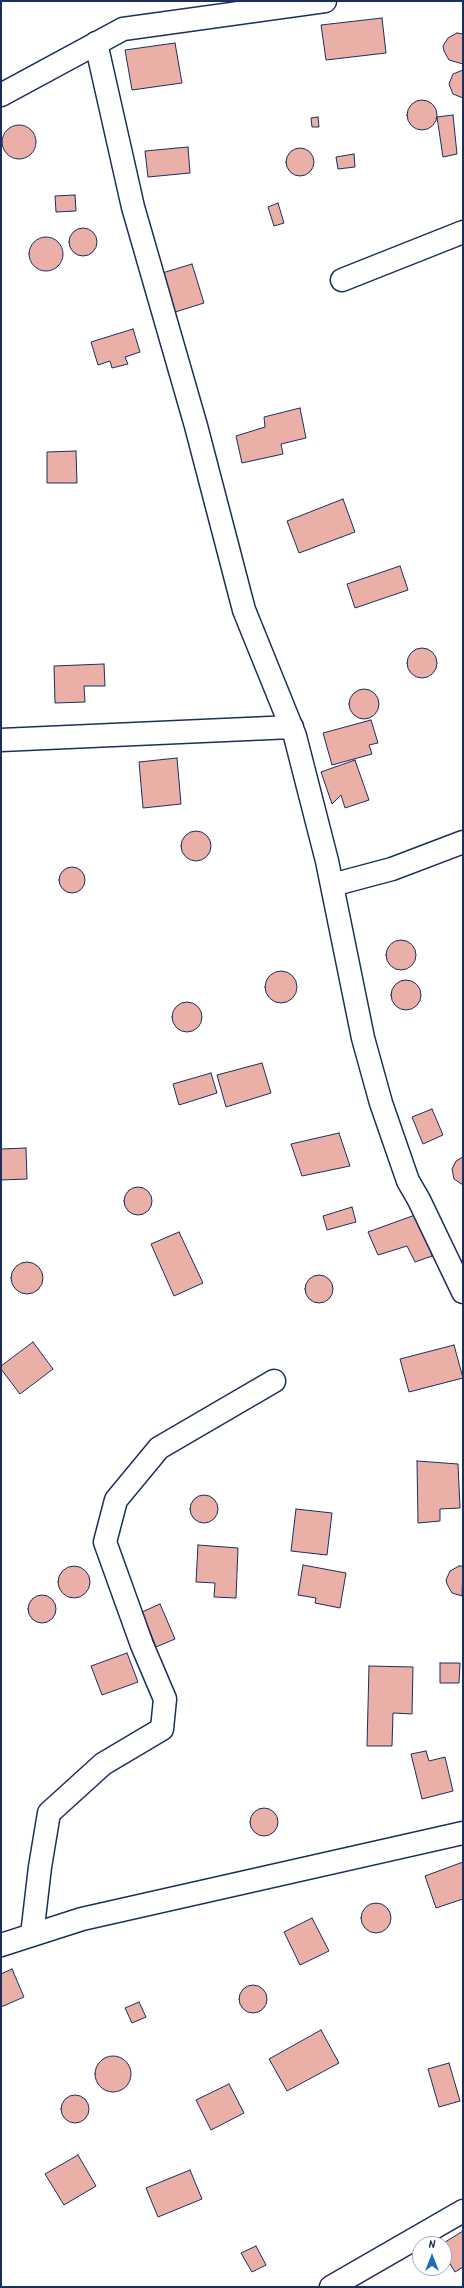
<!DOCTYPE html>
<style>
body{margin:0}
#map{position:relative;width:464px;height:2288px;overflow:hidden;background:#fff;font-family:Kalam,sans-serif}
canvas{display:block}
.frame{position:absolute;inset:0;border:2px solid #1b2f5e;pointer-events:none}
.north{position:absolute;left:412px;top:2236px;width:40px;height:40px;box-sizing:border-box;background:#fff;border:1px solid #a4acbf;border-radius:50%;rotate:0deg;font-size:11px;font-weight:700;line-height:16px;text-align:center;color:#1b2f5e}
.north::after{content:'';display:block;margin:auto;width:14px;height:18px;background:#1f6fb2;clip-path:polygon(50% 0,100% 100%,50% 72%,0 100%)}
</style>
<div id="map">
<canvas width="464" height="2288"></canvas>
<div class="frame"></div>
<div class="north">N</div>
</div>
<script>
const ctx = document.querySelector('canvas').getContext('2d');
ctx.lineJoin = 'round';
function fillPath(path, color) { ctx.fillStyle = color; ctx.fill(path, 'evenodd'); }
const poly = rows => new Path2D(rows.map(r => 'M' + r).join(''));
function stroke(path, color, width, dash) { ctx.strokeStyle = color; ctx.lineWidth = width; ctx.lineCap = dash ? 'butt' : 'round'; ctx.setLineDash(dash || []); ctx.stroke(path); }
const building = poly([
 [382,18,386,53,326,60,321,25,382,18],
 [457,33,463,34,463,64,449,60,444,51,443,46,448,38,457,33],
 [175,43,182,83,132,90,125,50,175,43],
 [463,70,463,98,453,94,449,84,453,74,463,70],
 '407 115a15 15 0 1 1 30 0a15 15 0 1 1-30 0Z',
 [453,115,457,154,443,157,437,117,453,115],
 [318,117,319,127,312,127,311,118,318,117],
 '2 142a17 17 0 1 1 34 0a17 17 0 1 1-34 0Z',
 [188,147,190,173,148,177,145,151,188,147],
 '286 162a14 14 0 1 1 28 0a14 14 0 1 1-28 0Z',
 [354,154,355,167,338,169,336,157,354,154],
 [75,195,76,211,56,212,55,196,75,195],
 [278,203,284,223,274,226,268,207,278,203],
 '69 242a14 14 0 1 1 28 0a14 14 0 1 1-28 0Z',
 '29 254a17 17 0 1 1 34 0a17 17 0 1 1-34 0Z',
 [192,264,204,303,172,313,159,274,192,264],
 [133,329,140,352,125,357,128,364,112,368,110,361,98,365,91,342,133,329],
 [300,408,306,438,281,444,283,454,242,463,236,436,265,427,264,417,300,408],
 [76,451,77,483,47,483,47,452,76,451],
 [343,499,355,532,299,553,287,521,343,499],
 [400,566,408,590,355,608,347,584,400,566],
 '407 663a15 15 0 1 1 30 0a15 15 0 1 1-30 0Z',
 [104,664,105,686,84,686,85,702,55,703,54,666,104,664],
 '349 704a15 15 0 1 1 30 0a15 15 0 1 1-30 0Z',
 [371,720,378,743,369,745,372,754,332,765,323,733,371,720],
 [177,758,181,804,143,808,139,762,177,758],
 [355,760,369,800,345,808,341,795,332,804,321,772,355,760],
 '181 846a15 15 0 1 1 30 0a15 15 0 1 1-30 0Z',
 '59 880a13 13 0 1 1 26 0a13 13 0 1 1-26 0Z',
 '386 955a15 15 0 1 1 30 0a15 15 0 1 1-30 0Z',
 '265 987a16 16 0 1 1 32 0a16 16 0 1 1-32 0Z',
 '391 995a15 15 0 1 1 30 0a15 15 0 1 1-30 0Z',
 '172 1017a15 15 0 1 1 30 0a15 15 0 1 1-30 0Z',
 [262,1063,271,1093,226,1107,217,1075,262,1063],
 [211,1073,217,1093,179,1105,173,1084,211,1073],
 [432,1109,443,1135,423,1144,412,1117,432,1109],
 [339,1133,350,1166,302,1176,291,1144,339,1133],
 [26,1148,27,1179,1,1180,1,1149,26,1148],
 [463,1157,463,1185,454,1179,452,1169,456,1161,463,1157],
 '124 1201a14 14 0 1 1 28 0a14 14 0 1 1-28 0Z',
 [352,1207,356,1222,327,1230,323,1216,352,1207],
 [415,1215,421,1218,432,1256,415,1262,407,1246,378,1255,368,1232,415,1215],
 [179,1232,203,1283,174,1296,151,1244,179,1232],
 '11 1278a16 16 0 1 1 32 0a16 16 0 1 1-32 0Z',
 '305 1289a14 14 0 1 1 28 0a14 14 0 1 1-28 0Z',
 [33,1342,53,1369,20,1394,1,1369,1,1366,33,1342],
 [454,1345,463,1378,409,1392,400,1359,454,1345],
 [417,1461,458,1464,460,1508,440,1509,440,1521,418,1523,417,1461],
 '190 1509a14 14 0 1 1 28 0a14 14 0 1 1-28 0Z',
 [296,1509,332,1513,327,1555,291,1551,296,1509],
 [198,1545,238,1548,236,1598,214,1597,215,1583,196,1582,198,1545],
 [303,1565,346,1573,340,1608,315,1603,316,1598,298,1595,303,1565],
 [459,1566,463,1566,462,1596,452,1593,447,1584,446,1580,450,1571,459,1566],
 '58 1582a16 16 0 1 1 32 0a16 16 0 1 1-32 0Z',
 '28 1609a14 14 0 1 1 28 0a14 14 0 1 1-28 0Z',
 [160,1604,175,1639,156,1647,142,1612,160,1604],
 [127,1653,138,1682,102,1695,91,1666,127,1653],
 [440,1663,460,1663,459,1683,440,1683,440,1663],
 [369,1666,413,1667,412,1714,393,1713,392,1746,367,1746,369,1666],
 [426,1751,429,1761,445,1757,453,1791,422,1799,411,1754,426,1751],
 '250 1822a14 14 0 1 1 28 0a14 14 0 1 1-28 0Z',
 [463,1862,463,1899,436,1908,425,1876,463,1862],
 '361 1918a15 15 0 1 1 30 0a15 15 0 1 1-30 0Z',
 [312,1918,329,1951,300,1965,284,1932,312,1918],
 [12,1969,24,1997,1,2007,1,1974,12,1969],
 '239 1999a14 14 0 1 1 28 0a14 14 0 1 1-28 0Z',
 [139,2002,146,2017,132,2023,125,2008,139,2002],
 [321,2030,339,2063,287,2091,269,2059,321,2030],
 '95 2074a18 18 0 1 1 36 0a18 18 0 1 1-36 0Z',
 [449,2063,460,2101,439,2107,428,2069,449,2063],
 [229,2084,244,2113,211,2130,196,2100,229,2084],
 '61 2109a14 14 0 1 1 28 0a14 14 0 1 1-28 0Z',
 [78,2155,96,2186,64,2205,45,2174,78,2155],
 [190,2170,202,2199,158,2217,146,2188,190,2170],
 [463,2231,463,2267,455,2272,444,2254,444,2244,442,2244,463,2231],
 [256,2246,266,2265,252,2272,241,2253,256,2246]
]);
fillPath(building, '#eaafa6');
stroke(building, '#1b2f5e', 1);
const minor = poly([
 [96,43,133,207,196,426,244,610,295,736,327,861,363,1038,381,1103,408,1181,419,1200,463,1292],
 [1,95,123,29,325,1],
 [342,280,463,232],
 [1,740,292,727],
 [332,885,392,869,463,842],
 [32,1935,40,1867,49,1813,103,1764,162,1729,165,1699,142,1645,105,1542,116,1500,159,1448,274,1381],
 [1,1945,82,1919,463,1833],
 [331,2287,463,2211]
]);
stroke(minor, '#1b2f5e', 25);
stroke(minor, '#fff', 22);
</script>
